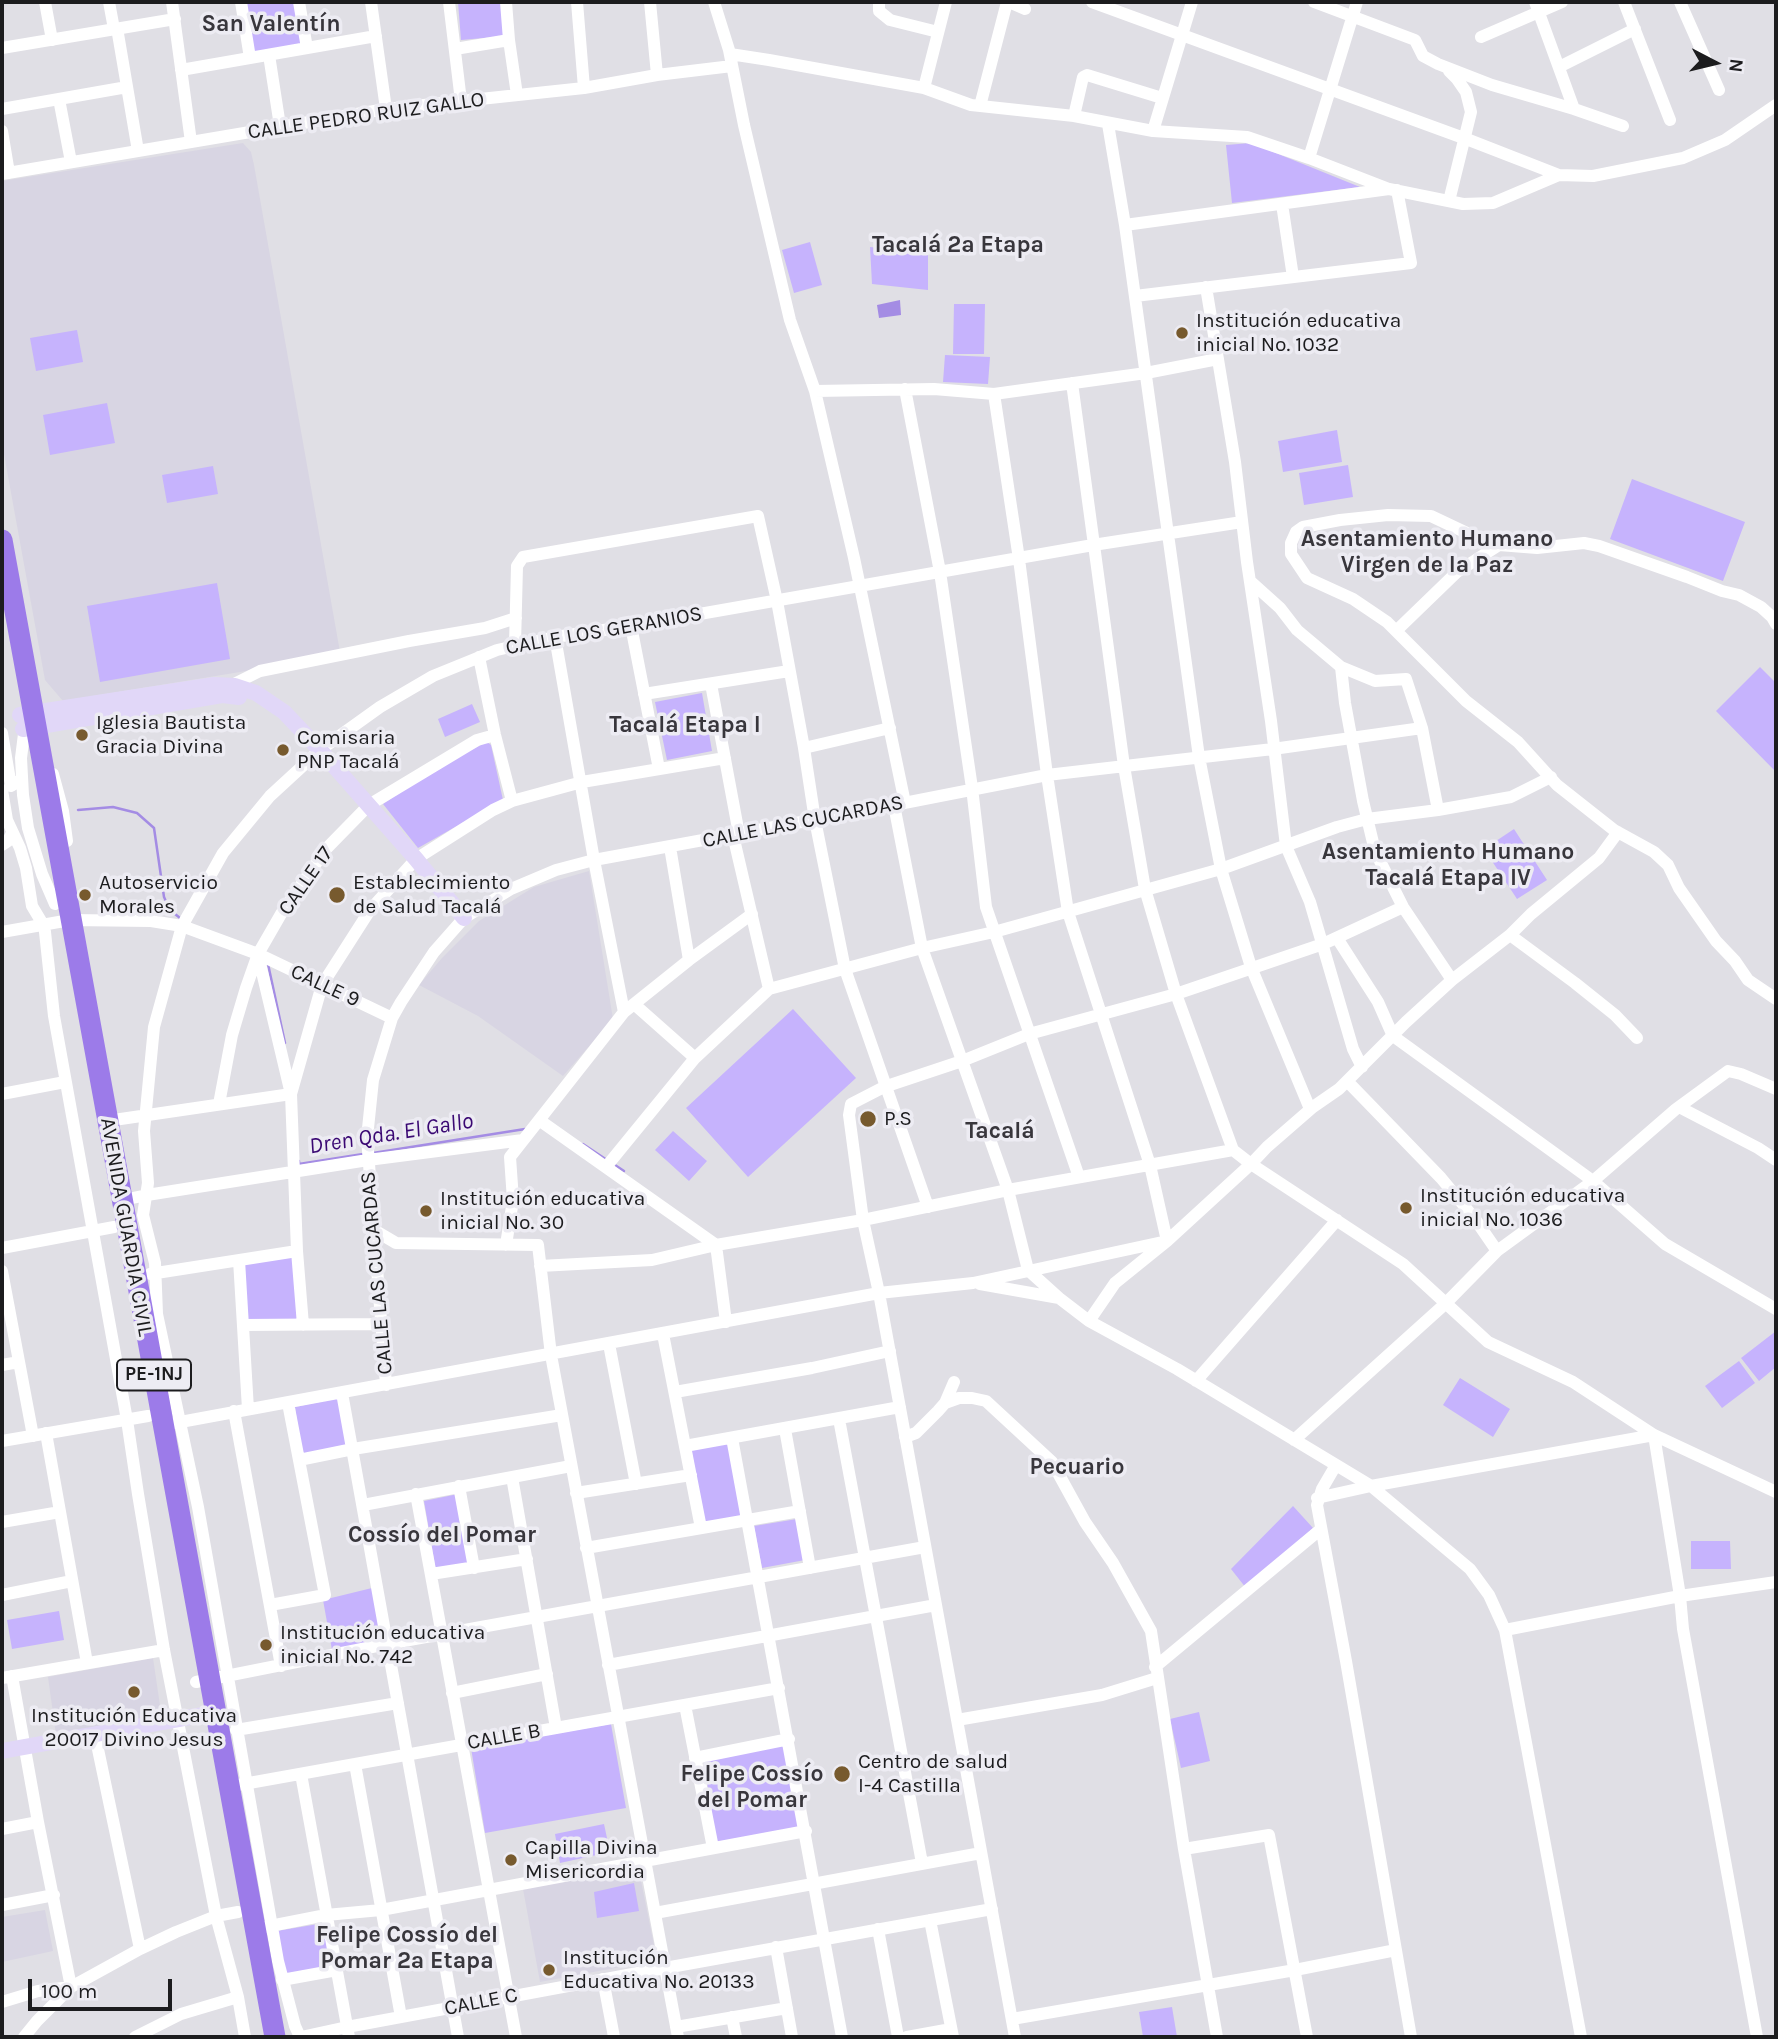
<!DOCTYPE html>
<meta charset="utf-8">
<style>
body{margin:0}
#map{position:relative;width:1778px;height:2039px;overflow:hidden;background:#e0dfe5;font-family:Karla,sans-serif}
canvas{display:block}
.frame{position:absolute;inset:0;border:4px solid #1c1c1e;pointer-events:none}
.north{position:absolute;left:1680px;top:28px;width:70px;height:70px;-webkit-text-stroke:5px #edecf3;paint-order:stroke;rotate:97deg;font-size:19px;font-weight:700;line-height:28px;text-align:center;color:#1c1c1e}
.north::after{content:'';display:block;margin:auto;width:24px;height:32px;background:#1c1c1e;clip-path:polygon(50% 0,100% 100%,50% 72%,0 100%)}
.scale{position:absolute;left:28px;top:1979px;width:144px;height:32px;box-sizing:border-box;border:4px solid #1c1c1e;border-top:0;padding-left:9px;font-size:21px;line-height:24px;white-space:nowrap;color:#1c1c1e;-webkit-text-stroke:5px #edecf3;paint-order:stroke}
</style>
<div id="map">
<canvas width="1778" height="2039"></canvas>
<div class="frame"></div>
<div class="north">N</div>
<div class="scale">100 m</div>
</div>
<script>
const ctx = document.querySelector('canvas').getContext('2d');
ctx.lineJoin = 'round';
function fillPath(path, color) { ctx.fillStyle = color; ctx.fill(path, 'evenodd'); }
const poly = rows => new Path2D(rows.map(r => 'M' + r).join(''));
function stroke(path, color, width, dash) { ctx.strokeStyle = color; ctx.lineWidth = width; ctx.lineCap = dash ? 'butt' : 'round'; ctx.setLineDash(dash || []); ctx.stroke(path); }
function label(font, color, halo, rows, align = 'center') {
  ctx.font = font + ' Karla,sans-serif'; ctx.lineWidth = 7; ctx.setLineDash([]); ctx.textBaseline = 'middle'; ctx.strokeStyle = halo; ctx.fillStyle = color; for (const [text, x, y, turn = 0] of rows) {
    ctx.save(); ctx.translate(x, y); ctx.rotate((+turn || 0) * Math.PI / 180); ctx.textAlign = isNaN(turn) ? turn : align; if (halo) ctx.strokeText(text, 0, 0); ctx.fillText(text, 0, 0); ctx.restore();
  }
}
fillPath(poly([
 [243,143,251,152,254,165,340,652,240,672,63,701,45,680,2,443,2,181],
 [589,871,613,1019,563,1076,478,1016,419,985,442,958,479,921,534,887],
 [153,1658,162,1719,56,1735,48,1677],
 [638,1866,657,1960,540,1982,523,1889],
 [45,1910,53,1951,2,1962,2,1917]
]), '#d8d5e3');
fillPath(poly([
 [245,2,296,2,303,45,254,52],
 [458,2,503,2,506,36,461,40],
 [1251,143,1360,187,1232,203,1226,145],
 [810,242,822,285,794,293,782,250],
 [870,247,928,253,928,290,872,284],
 [954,304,985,304,984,354,953,354],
 [77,330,83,362,36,371,30,338],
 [945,355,990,357,988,384,943,382],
 [107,403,115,443,50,455,43,415],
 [1337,430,1342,462,1283,472,1278,441],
 [1348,465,1353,497,1304,505,1299,473],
 [213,466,218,494,167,503,162,475],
 [1632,479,1745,522,1723,581,1610,539],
 [217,583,230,659,100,682,87,606],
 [1760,667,1776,683,1776,772,1716,711],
 [702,693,712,751,667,760,655,702],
 [472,704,480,722,445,737,438,719],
 [487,742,491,745,503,800,418,848,383,804,445,763],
 [1514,829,1547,880,1517,899,1484,849],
 [793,1009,856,1078,748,1177,686,1108],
 [673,1131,707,1161,689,1181,655,1150],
 [294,1256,300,1319,248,1323,244,1262],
 [1776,1331,1776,1367,1759,1381,1741,1358],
 [1739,1361,1755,1383,1722,1408,1705,1386],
 [1460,1378,1510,1409,1493,1437,1443,1405],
 [338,1398,348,1448,302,1456,295,1407],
 [730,1441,743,1517,704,1524,691,1447],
 [458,1494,471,1566,436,1571,424,1501],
 [1293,1506,1313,1528,1246,1588,1231,1569],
 [797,1519,805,1560,762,1568,754,1526],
 [1691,1541,1730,1541,1731,1569,1691,1569],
 [372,1588,382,1639,332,1650,323,1600],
 [59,1611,64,1640,12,1649,7,1620],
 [1199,1712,1210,1761,1181,1768,1170,1719],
 [611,1724,626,1808,485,1833,471,1748],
 [786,1745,800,1829,716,1844,704,1761],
 [604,1824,610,1852,560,1863,555,1834],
 [634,1883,639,1911,597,1918,594,1892],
 [324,1923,332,1967,286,1975,277,1931],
 [1172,2007,1177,2037,1143,2037,1139,2012]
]), '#c6b3fd');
fillPath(poly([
 [900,300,901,315,879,318,877,305]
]), '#a48ce4');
stroke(poly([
 [78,810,113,807,137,813,154,828,164,897,170,910,180,918],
 [268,964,285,1043],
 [583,1144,607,1160],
 [373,1153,525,1129],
 [299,1161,299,1164,363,1154],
 [615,1165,624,1171]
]), '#a48ce4', 2.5);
stroke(poly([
 [45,2,52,40],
 [109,2,114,29],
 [172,2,191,142],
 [241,2,250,58],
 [299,2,307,48],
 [371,2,386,109],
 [449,2,461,101],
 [506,2,509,40,517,95],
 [577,2,584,88],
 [650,2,657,75],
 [714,2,729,50,744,125,790,320,815,391,854,558,905,803],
 [879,2,879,11,890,20,938,32],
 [1009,2,1025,9],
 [1092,2,1469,140,1559,175,1593,176,1683,158,1725,140,1776,105],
 [1314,2,1415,40,1423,56,1438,64,1492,85,1574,109,1623,126],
 [1535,2,1574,109],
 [1624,2,1670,120],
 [1680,2,1719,90],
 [117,28,138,151],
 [1481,37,1562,2],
 [2,48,175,19],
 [455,49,509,40],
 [730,54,769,60,924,88,971,105,1074,116,1153,131,1247,137,1309,158,1389,189],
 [269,55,280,126],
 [1559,67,1635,29],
 [181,70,376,36],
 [924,88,946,2],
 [59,99,71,162],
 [980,106,1007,2],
 [2,109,127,87],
 [1074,116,1083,77,1087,75,1162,98],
 [1108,124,1125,225,1199,757,1221,869,1251,967,1310,1109],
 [2,131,9,173],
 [1153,131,1192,2],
 [1309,158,1357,2],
 [2,174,386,109,584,88,657,75,732,66],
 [1449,201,1471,112,1466,92,1457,79,1449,71],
 [1282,204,1293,277],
 [1125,225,1389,189,1463,204,1493,203,1559,175],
 [1206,287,1235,462,1247,562,1271,721,1286,846,1310,902,1353,1049,1362,1067],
 [1135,296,1411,263,1397,190],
 [1072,383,1124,766,1145,889,1176,994,1233,1150,1251,1164,1403,1264,1488,1342,1573,1382,1654,1435,1776,1492],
 [905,389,940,572,972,788,986,907,1079,1177],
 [815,391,934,389,994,394,1146,373,1218,359],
 [1250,581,1280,608,1297,630,1341,667,1375,681,1406,679,1422,728,1438,810],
 [1776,624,1772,617,1761,607,1739,595,1722,591,1687,577,1599,546,1584,543,1537,548,1499,545,1469,534,1431,516,1388,515,1340,520,1303,527,1296,532,1291,543,1291,554,1307,578,1353,599,1387,622,1466,701,1518,742,1557,785,1614,830,1654,852,1668,865,1679,888,1716,941,1735,961,1748,980,1776,999],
 [631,626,659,769],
 [1396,631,1457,572,1499,545],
 [555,637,594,860,624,1012],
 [515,645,517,566,523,557,758,516,777,601,804,748,815,820,845,969,928,1207],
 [479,657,495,735,512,801],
 [1341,667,1345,703,1363,801,1375,851,1403,907,1452,980],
 [711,684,739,834],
 [229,689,230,686,260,671,409,641,485,628,516,618],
 [644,694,789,671],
 [2,733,11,786,22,779],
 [24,734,21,758,23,795,28,828,42,874,55,904],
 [804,748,890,728],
 [53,774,63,811,67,841],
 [2,790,7,820,20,848,26,868,32,906,44,926,45,932,54,1016,127,1420,138,1494,164,1650,216,1916,238,1997,245,2037],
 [894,805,922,948,1008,1190,1028,1270,1059,1298,1089,1321,1177,1369,1371,1486,1470,1569,1489,1595,1505,1630,1581,2037],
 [733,835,769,989],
 [2,845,8,841,12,833],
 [670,847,689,960],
 [2,932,70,920,151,921,182,926,258,954,392,1018],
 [1510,935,1575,983,1615,1015,1637,1038],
 [1337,938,1378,1002,1393,1036,1593,1181,1665,1244,1776,1309],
 [258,955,291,1094,297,1251,303,1325],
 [634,1004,695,1058],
 [1347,1081,1441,1178,1475,1219,1497,1251],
 [2,1094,65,1082],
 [291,1094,322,985,370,910,416,859,493,810,512,801,582,782,725,758],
 [219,1104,232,1035,246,988,258,954,281,914,326,849,369,805,477,740,495,735],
 [1679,1107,1758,1148,1776,1160],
 [539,1120,716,1245,726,1322],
 [107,1121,291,1094],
 [606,1167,695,1058,769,989,922,948,994,932,1221,869,1337,827,1367,819,1438,810,1511,797,1551,777],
 [123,1200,147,1195,368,1160,523,1140],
 [374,1230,396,1243,538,1245,551,1355,678,2037],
 [506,1245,513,1200,510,1157,624,1012,689,960,752,914],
 [2,1248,114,1227],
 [239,1260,248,1409],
 [540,1266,652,1260,716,1245,863,1220,1008,1190,1233,1150],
 [2,1271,33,1436],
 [150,1274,297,1251],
 [980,1284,1059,1298],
 [1089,1321,1115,1283,1167,1241,1251,1164,1267,1147,1313,1107,1339,1089,1406,1022,1452,980,1510,935,1531,914,1599,858,1618,832],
 [243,1325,381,1324],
 [663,1334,701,1528],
 [609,1344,636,1484],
 [2,1365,19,1362],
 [1196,1381,1337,1220],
 [386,1385,367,1138,373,1080,392,1018,401,1002,434,952,464,918,511,889,556,870,594,860,894,805,1047,775,1273,749,1422,728],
 [675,1392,812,1368,890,1351],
 [342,1393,458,2037],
 [945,1403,959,1398,972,1398,986,1401,1052,1462,1085,1522,1113,1563,1151,1631,1184,1849,1217,2037],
 [234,1411,281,1666],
 [839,1419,922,1863],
 [175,1423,879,1293,973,1283,1167,1241,1150,1165,1068,912,1047,775,1019,559,994,394],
 [785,1429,810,1568],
 [46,1433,87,1663],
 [905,1437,916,1433,938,1411,945,1403,954,1382],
 [732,1438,842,2037],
 [1294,1440,1445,1304,1497,1251,1593,1181,1676,1109,1728,1071,1741,1074,1776,1089],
 [2,1441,148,1416],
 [685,1446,900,1407],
 [299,1460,353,1449,562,1415],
 [1336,1465,1322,1489,1317,1505,1346,1661,1411,2037],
 [512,1477,556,1728],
 [459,1486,474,1568],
 [576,1493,691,1475],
 [416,1494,516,2037],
 [1317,1498,1371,1486,1654,1435,1680,1596,1683,1629,1757,2037],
 [363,1505,571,1466],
 [2,1522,60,1512],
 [586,1548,800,1511],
 [431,1574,527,1559],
 [2,1595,72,1581],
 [270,1605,325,1595,288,1403],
 [1505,1630,1680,1596,1776,1582],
 [608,1665,936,1605],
 [1155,1667,1321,1529],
 [2,1678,164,1650],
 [196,1682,387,1644,925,1547],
 [452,1693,547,1674],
 [685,1705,713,1848],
 [957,1720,1102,1695,1157,1678],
 [236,1730,398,1703],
 [95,1735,140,1949],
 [695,1758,789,1739],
 [355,1764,401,2017],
 [301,1774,349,2037],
 [238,1785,779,1688],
 [2,1829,38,1822],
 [1184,1849,1269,1835,1307,2037],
 [2,1905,54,1895],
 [655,1913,981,1853],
 [930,1920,953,2037],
 [265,1927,326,1915,381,1910,806,1831],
 [878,1929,898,2037],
 [776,1947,792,2037],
 [603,1979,614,2037],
 [282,1980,337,1970],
 [2,2002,38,1991,71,1987,38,1822,12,1676],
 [732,2017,736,2037],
 [1012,2019,1295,1970,1396,1950],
 [676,2027,787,2008],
 [24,2037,37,2021,71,1987,140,1949,176,1932,216,1916,238,1912],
 [135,2037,181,2014,238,1997],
 [300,2037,295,2026,278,1961,198,1507,157,1314,155,1263,143,1215,148,1183,144,1131,154,1027,182,926,223,853,270,796,320,750,380,707,433,676,497,650,555,637,631,626,1093,545,1242,522],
 [301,2037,347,2027,665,1968,992,1909],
 [907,2037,951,2029],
 [1015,2037,879,1293,863,1220,849,1115,851,1104,884,1087,962,1061,1029,1034,1176,994,1323,944,1403,907]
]), '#fff', 12);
stroke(poly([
 [20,715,214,685,235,686,256,693,284,712,320,750,416,859,464,918],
 [23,729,222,695,239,697],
 [2,1751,202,1715]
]), '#e1d7f8', 16);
stroke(poly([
 [2,540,275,2037]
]), '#9c7be9', 21);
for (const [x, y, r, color] of [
 [1182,333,7,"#775a2e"],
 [82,735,7,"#775a2e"],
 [283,750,7,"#775a2e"],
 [85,895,7,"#775a2e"],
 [337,895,9,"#775a2e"],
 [868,1119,9,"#775a2e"],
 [1406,1208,7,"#775a2e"],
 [426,1211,7,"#775a2e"],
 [266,1645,7,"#775a2e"],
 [134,1692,7,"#775a2e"],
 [842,1774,9,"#775a2e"],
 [511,1860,7,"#775a2e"],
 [549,1970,7,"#775a2e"]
]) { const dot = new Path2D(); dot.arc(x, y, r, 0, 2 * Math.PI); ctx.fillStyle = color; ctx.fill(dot); stroke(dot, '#edecf3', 2.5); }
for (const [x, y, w] of [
 [154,1375,74]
]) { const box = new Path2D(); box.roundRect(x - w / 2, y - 15.5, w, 31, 5); ctx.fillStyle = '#edecf3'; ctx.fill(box); stroke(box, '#1c1c1e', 2); }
label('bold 19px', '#1c1c1e', null, [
 ["PE-1NJ",154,1375]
]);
label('21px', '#1c1c1e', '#edecf3', [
 ["CALLE PEDRO RUIZ GALLO",366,116,-8],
 ["CALLE LOS GERANIOS",604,631,-10],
 ["CALLE LAS CUCARDAS",803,822,-11],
 ["CALLE 17",306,881,-55],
 ["CALLE 9",325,986,25],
 ["AVENIDA GUARDIA CIVIL",126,1227,80],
 ["CALLE LAS CUCARDAS",377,1273,-95],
 ["CALLE B",504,1737,-10],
 ["CALLE C",481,2002,-11]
]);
label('21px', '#1c1c1e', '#edecf3', [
 ["Institución educativa",1196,321],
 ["inicial No. 1032",1196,345],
 ["Iglesia Bautista",96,723],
 ["Gracia Divina",96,747],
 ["Comisaria",297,738],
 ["PNP Tacalá",297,762],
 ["Autoservicio",99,883],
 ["Morales",99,907],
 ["Establecimiento",353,883],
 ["de Salud Tacalá",353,907],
 ["P.S",884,1119],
 ["Institución educativa",1420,1196],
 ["inicial No. 1036",1420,1220],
 ["Institución educativa",440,1199],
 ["inicial No. 30",440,1223],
 ["Institución educativa",280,1633],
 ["inicial No. 742",280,1657],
 ["Institución Educativa",134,1716,"center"],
 ["20017 Divino Jesus",134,1740,"center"],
 ["Centro de salud",858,1762],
 ["I-4 Castilla",858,1786],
 ["Capilla Divina",525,1848],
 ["Misericordia",525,1872],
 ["Institución",563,1958],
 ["Educativa No. 20133",563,1982]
], 'left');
label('bold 23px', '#38363c', '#edecf3', [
 ["San Valentín",271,24],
 ["Tacalá 2ª Etapa",958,245],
 ["Asentamiento Humano",1427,539],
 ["Virgen de la Paz",1427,565],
 ["Tacalá Etapa I",685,725],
 ["Asentamiento Humano",1448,852],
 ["Tacalá Etapa IV",1448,878],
 ["Tacalá",1000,1131],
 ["Pecuario",1077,1467],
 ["Cossío del Pomar",442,1535],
 ["Felipe Cossío",752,1774],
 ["del Pomar",752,1800],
 ["Felipe Cossío del",407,1935],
 ["Pomar 2ª Etapa",407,1961]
]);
label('italic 23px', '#3a0873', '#edecf3', [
 ["Dren Qda. El Gallo",391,1134,-9]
]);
</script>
